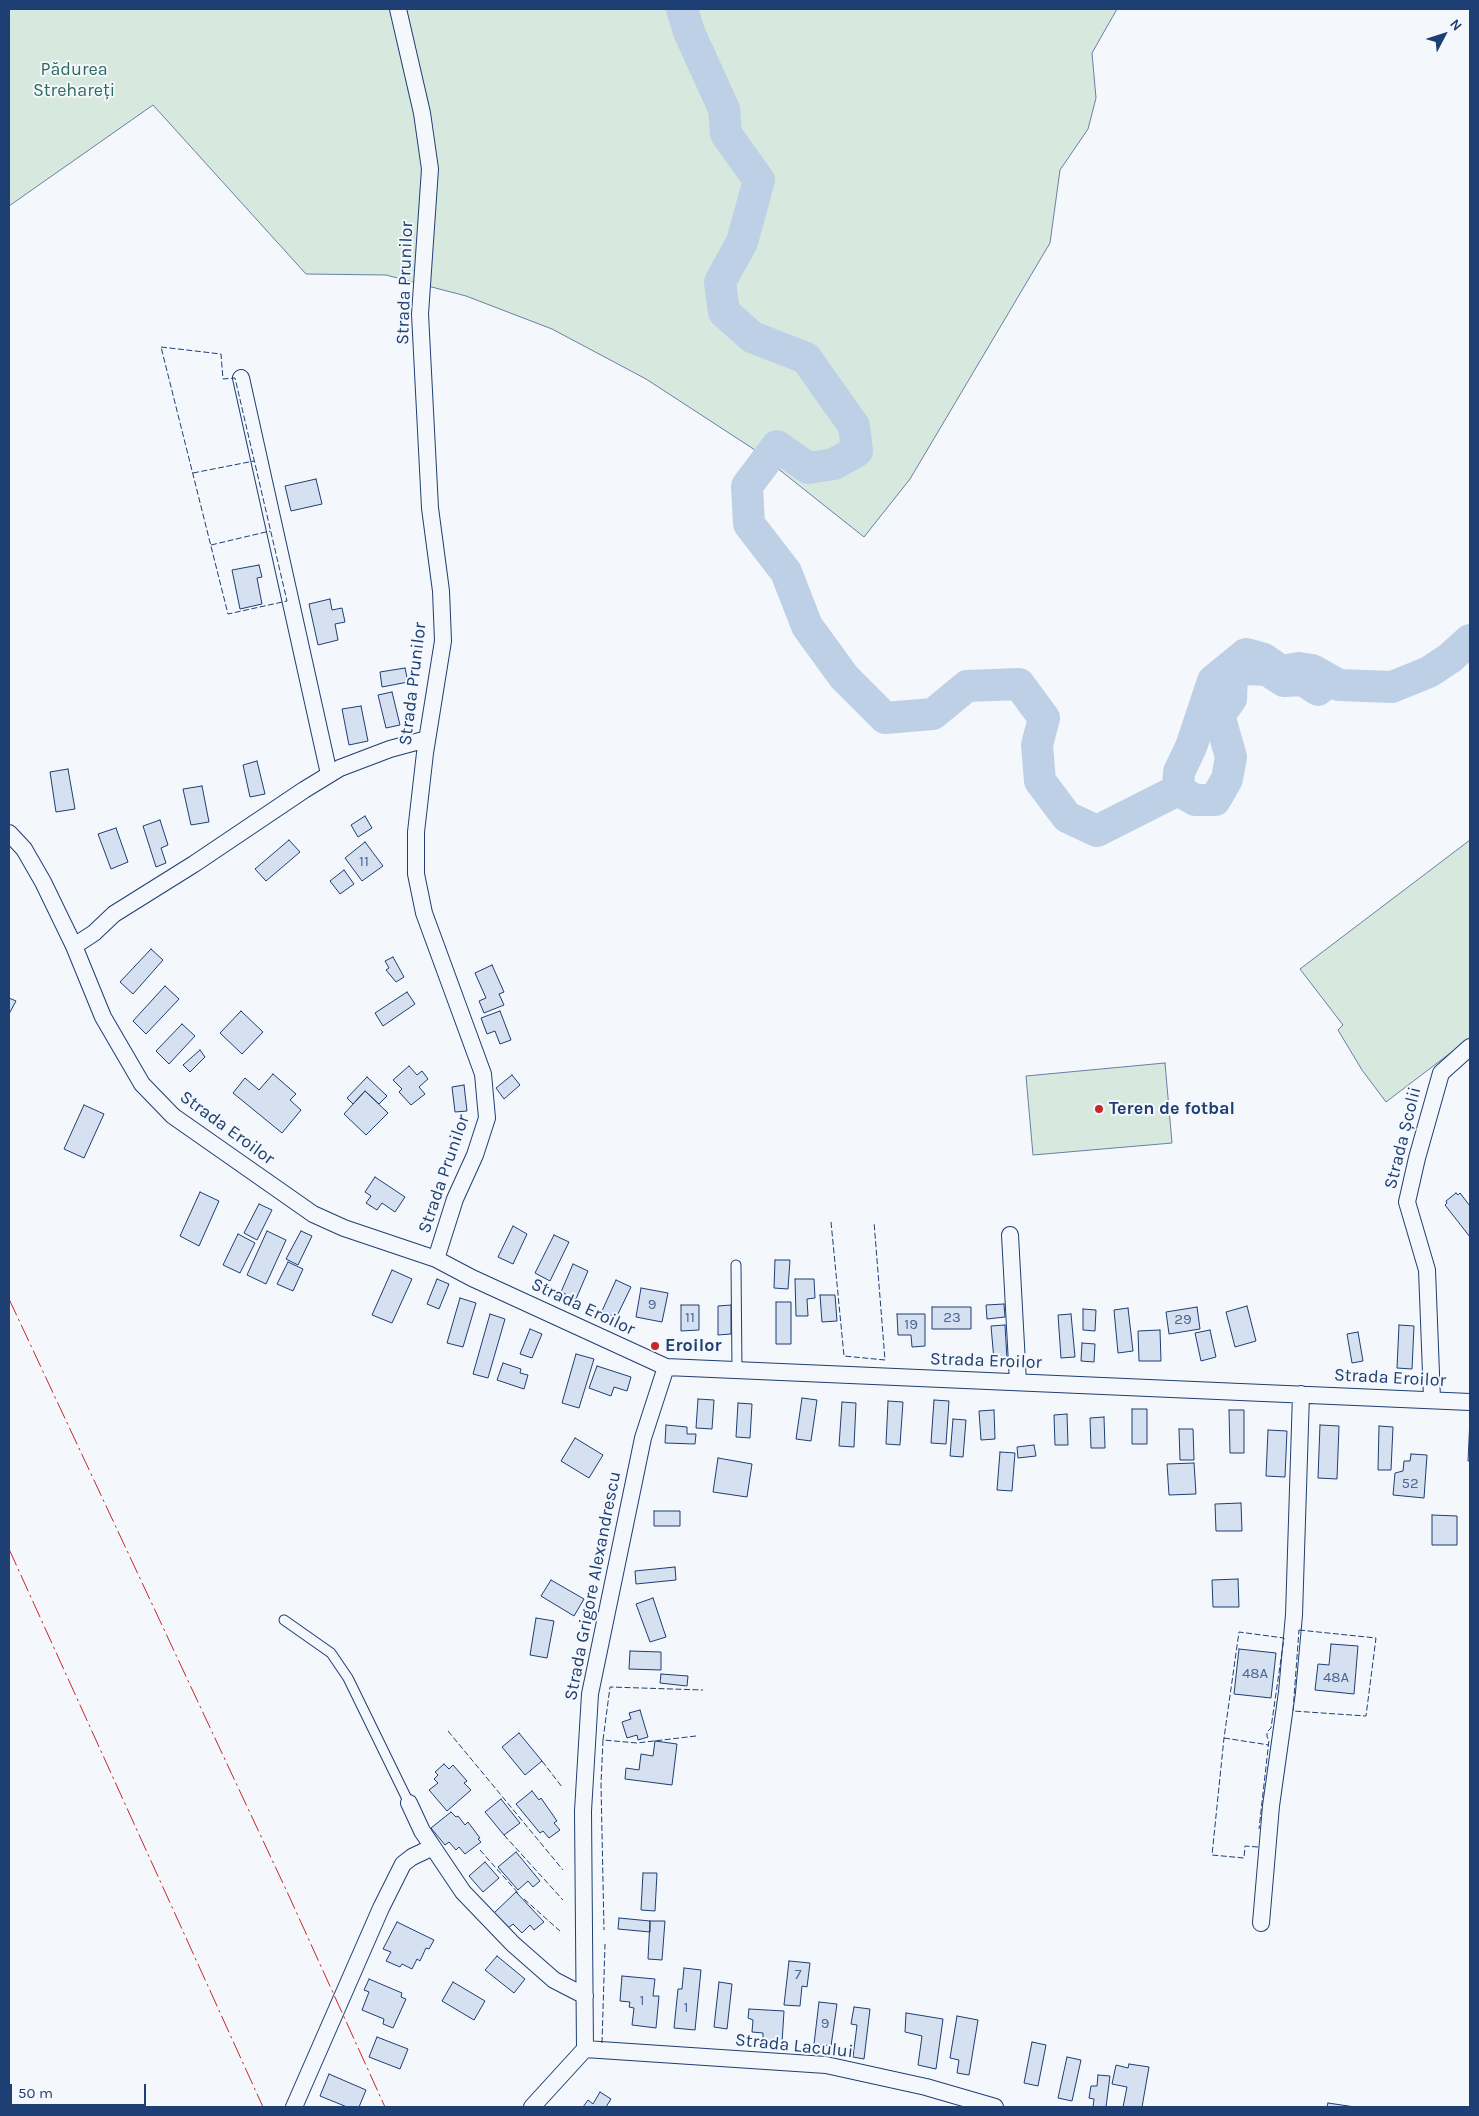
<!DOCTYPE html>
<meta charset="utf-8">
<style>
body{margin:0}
#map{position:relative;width:1479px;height:2116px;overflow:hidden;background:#f4f7fb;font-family:Karla,sans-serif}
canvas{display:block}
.frame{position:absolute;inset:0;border:10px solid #1d3f73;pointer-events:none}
.north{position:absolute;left:1419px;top:10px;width:50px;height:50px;-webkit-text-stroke:4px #f4f7fb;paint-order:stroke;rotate:50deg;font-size:14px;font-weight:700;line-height:20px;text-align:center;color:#1d3f73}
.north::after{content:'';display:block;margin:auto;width:18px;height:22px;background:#1d3f73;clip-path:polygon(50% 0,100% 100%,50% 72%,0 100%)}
.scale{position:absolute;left:10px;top:2084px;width:136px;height:22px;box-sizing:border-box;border:2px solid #1d3f73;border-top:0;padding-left:6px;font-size:15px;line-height:18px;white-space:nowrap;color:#1d3f73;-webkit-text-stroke:4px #f4f7fb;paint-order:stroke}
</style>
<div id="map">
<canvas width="1479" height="2116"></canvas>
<div class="frame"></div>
<div class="north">N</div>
<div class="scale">50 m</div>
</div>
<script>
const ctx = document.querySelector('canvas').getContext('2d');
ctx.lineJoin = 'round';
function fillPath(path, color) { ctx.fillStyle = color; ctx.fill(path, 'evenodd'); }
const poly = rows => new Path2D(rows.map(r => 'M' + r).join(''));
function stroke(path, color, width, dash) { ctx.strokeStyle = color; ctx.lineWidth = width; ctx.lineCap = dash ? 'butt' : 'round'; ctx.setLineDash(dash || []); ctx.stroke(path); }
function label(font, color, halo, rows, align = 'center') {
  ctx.font = font + ' Karla,sans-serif'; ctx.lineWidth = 4; ctx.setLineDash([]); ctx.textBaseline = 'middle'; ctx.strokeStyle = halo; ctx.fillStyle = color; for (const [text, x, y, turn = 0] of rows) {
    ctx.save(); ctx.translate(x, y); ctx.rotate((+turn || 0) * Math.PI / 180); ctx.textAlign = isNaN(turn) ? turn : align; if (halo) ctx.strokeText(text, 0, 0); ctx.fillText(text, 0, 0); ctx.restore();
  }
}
const green = poly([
 [9,9,1117,9,1092,53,1096,98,1088,129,1060,170,1050,243,910,479,864,537,752,448,646,379,552,329,466,296,386,275,306,274,153,105,9,206,9,9],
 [1470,840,1470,1038,1386,1102,1362,1070,1338,1030,1343,1025,1300,969,1470,840],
 [1165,1063,1172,1143,1033,1155,1026,1076,1165,1063]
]);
fillPath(green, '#d7e8df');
stroke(green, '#687fa3', 1);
stroke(poly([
 [682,9,689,32,724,109,726,134,759,180,742,242,720,282,724,312,752,337,806,358,854,426,857,451,834,464,808,468,777,446,747,486,749,524,786,572,807,626,844,677,885,718,933,714,967,686,1019,684,1044,718,1037,745,1040,781,1067,817,1097,831,1178,790],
 [1330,680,1318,690,1303,680,1284,681,1267,670,1245,669,1232,675,1231,699,1219,715,1231,757,1227,779,1215,800,1195,800,1178,790,1179,772,1191,747,1213,681,1246,654,1264,659,1281,671,1299,668,1312,670,1339,685,1392,687,1429,672,1450,658,1470,640]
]), '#bed0e5', 32);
const building = poly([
 [316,479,322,504,291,511,285,486,316,479],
 [259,565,262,577,257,578,262,604,240,609,232,570,259,565],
 [330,599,332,610,342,608,345,622,335,624,338,640,318,645,309,604,330,599],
 [405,668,408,682,382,687,380,672,405,668],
 [392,692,400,725,386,728,378,695,392,692],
 [361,706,368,741,349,745,342,709,361,706],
 [257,761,265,794,250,797,243,765,257,761],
 [68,769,75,809,56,812,50,772,68,769],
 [202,786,209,822,191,825,183,789,202,786],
 [365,816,372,828,358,837,351,825,365,816],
 [160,820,168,845,161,848,166,863,156,867,143,826,160,820],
 [116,828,128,862,111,869,98,834,116,828],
 [289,840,300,852,266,881,255,869,289,840],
 [365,842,383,866,362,881,345,858,365,842],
 [344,870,354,884,340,894,330,881,344,870],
 [151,949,163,960,133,994,120,982,151,949],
 [393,957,404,977,396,982,386,970,389,968,385,961,393,957],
 [492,965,504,992,499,994,504,1005,484,1013,479,1001,486,998,475,973,492,965],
 [165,986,179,999,146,1034,133,1021,165,986],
 [407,992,415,1004,383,1026,375,1013,407,992],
 [9,998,16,1001,9,1014,9,998],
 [241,1011,263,1032,242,1054,220,1033,241,1011],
 [500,1011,511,1040,500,1044,495,1031,487,1034,481,1018,500,1011],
 [182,1024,195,1036,169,1064,156,1051,182,1024],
 [200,1050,205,1057,190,1072,183,1065,200,1050],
 [409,1066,417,1075,422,1071,428,1079,419,1087,425,1094,411,1105,399,1092,402,1089,393,1080,409,1066],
 [273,1074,296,1094,290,1100,301,1110,282,1133,233,1093,245,1078,259,1090,273,1074],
 [512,1075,520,1085,504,1099,496,1088,512,1075],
 [367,1077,387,1096,379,1104,365,1091,353,1104,347,1098,367,1077],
 [464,1085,467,1111,455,1112,452,1087,464,1085],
 [365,1091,388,1113,366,1135,344,1114,365,1091],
 [84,1105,104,1114,84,1158,64,1149,84,1105],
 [375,1177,405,1197,395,1212,382,1203,377,1210,366,1203,371,1196,365,1192,375,1177],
 [200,1192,219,1201,199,1246,180,1236,200,1192],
 [1456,1193,1458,1195,1460,1193,1470,1206,1470,1237,1445,1205,1447,1203,1446,1201,1456,1193],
 [259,1204,272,1210,257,1240,244,1233,259,1204],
 [513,1226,527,1234,513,1264,498,1257,513,1226],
 [267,1231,286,1240,266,1284,247,1275,267,1231],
 [301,1231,312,1236,298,1265,286,1259,301,1231],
 [238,1234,255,1243,240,1273,223,1265,238,1234],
 [554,1235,569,1242,550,1281,535,1273,554,1235],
 [775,1260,790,1260,788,1289,774,1288,775,1260],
 [288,1262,303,1269,293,1291,277,1284,288,1262],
 [573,1264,588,1271,576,1299,561,1292,573,1264],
 [392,1270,412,1279,392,1323,372,1315,392,1270],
 [437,1279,449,1284,439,1309,427,1304,437,1279],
 [795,1279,814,1279,815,1298,807,1299,808,1316,796,1316,795,1279],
 [616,1280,631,1287,616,1318,602,1311,616,1280],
 [641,1288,668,1293,662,1322,636,1317,641,1288],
 [820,1295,835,1295,837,1321,822,1322,820,1295],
 [460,1298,476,1303,463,1347,447,1343,460,1298],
 [776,1302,791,1302,791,1344,776,1344,776,1302],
 [1004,1304,1005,1317,987,1319,986,1305,1004,1304],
 [681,1305,699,1305,699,1330,681,1331,681,1305],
 [731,1305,731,1334,718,1335,718,1306,731,1305],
 [1247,1306,1256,1341,1235,1347,1226,1312,1247,1306],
 [932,1307,971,1307,971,1329,932,1329,932,1307],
 [1197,1307,1200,1329,1169,1334,1166,1312,1197,1307],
 [1128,1308,1133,1351,1118,1353,1114,1310,1128,1308],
 [1083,1309,1096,1310,1095,1331,1083,1330,1083,1309],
 [490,1314,505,1319,488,1378,473,1374,490,1314],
 [897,1314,925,1314,925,1346,912,1347,911,1335,898,1335,897,1314],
 [1071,1314,1075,1357,1061,1358,1058,1315,1071,1314],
 [1005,1325,1007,1359,994,1360,991,1326,1005,1325],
 [1399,1325,1414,1326,1412,1369,1397,1368,1399,1325],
 [530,1329,542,1334,532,1358,520,1354,530,1329],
 [1160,1330,1161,1361,1139,1361,1138,1331,1160,1330],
 [1210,1330,1216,1357,1201,1361,1195,1333,1210,1330],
 [1358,1332,1363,1361,1352,1363,1347,1334,1358,1332],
 [1082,1343,1095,1344,1094,1362,1081,1361,1082,1343],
 [576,1354,594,1359,579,1408,562,1403,576,1354],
 [503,1363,521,1369,520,1373,528,1375,524,1389,497,1380,503,1363],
 [597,1366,631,1377,627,1391,614,1387,611,1396,589,1388,597,1366],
 [802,1398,817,1400,811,1441,796,1439,802,1398],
 [698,1399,714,1400,712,1429,696,1428,698,1399],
 [934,1400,949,1401,946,1444,931,1443,934,1400],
 [888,1401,903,1402,900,1445,886,1444,888,1401],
 [842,1402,856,1403,854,1447,839,1446,842,1402],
 [738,1403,752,1404,750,1438,736,1437,738,1403],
 [1132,1409,1147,1409,1147,1444,1132,1444,1132,1409],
 [994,1410,995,1439,981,1440,979,1411,994,1410],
 [1229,1410,1244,1410,1244,1453,1230,1453,1229,1410],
 [1067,1414,1068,1445,1055,1445,1054,1415,1067,1414],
 [1104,1417,1105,1448,1091,1448,1090,1418,1104,1417],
 [953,1419,966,1420,963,1457,950,1456,953,1419],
 [1470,1419,1470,1461,1468,1461,1470,1419],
 [666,1425,687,1427,687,1434,696,1434,695,1444,665,1443,666,1425],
 [1320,1425,1339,1426,1337,1479,1318,1478,1320,1425],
 [1379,1426,1393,1427,1391,1470,1378,1470,1379,1426],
 [1179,1429,1193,1429,1194,1460,1180,1460,1179,1429],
 [1268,1430,1287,1431,1285,1477,1266,1476,1268,1430],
 [575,1438,603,1455,589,1478,561,1461,575,1438],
 [1034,1445,1036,1456,1018,1458,1017,1447,1034,1445],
 [1000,1452,1015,1453,1012,1491,997,1490,1000,1452],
 [1411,1454,1427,1455,1424,1498,1393,1495,1395,1473,1403,1471,1404,1461,1410,1461,1411,1454],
 [718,1458,752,1464,747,1497,713,1492,718,1458],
 [1194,1463,1196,1494,1169,1495,1167,1464,1194,1463],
 [1241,1503,1242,1531,1216,1531,1215,1504,1241,1503],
 [654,1511,680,1511,680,1526,654,1526,654,1511],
 [1432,1515,1457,1516,1457,1545,1432,1545,1432,1515],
 [675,1567,676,1580,636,1584,635,1571,675,1567],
 [1238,1579,1239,1607,1213,1607,1212,1580,1238,1579],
 [551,1580,584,1599,574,1616,541,1596,551,1580],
 [653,1598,666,1637,650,1642,636,1604,653,1598],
 [536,1618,554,1621,547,1658,530,1655,536,1618],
 [1331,1644,1358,1646,1354,1694,1315,1690,1318,1664,1329,1665,1331,1644],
 [1239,1649,1276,1653,1271,1698,1234,1694,1239,1649],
 [630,1651,661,1652,661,1670,629,1669,630,1651],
 [661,1674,688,1676,687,1686,660,1683,661,1674],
 [640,1710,648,1737,638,1740,637,1735,627,1738,622,1722,631,1719,629,1713,640,1710],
 [519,1733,542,1761,525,1775,502,1747,519,1733],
 [655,1741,677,1744,672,1785,625,1779,626,1768,639,1770,641,1754,653,1756,655,1741],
 [444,1764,449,1769,453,1765,467,1781,464,1783,471,1790,447,1811,429,1790,438,1783,434,1779,438,1775,435,1772,444,1764],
 [532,1791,539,1800,541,1798,557,1821,554,1823,560,1830,549,1838,543,1831,540,1833,516,1804,532,1791],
 [501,1799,520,1823,504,1835,485,1812,501,1799],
 [451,1812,456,1817,458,1816,465,1825,468,1822,480,1838,478,1839,481,1842,465,1854,459,1847,456,1850,449,1842,445,1845,431,1828,451,1812],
 [516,1852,540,1881,533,1887,528,1881,518,1890,498,1867,516,1852],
 [485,1862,499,1878,483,1892,469,1876,485,1862],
 [643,1873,657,1873,655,1911,641,1910,643,1873],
 [516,1892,544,1922,534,1930,530,1925,522,1933,513,1924,508,1928,494,1913,516,1892],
 [619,1918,650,1921,650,1932,618,1929,619,1918],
 [650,1921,665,1921,662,1960,648,1959,650,1921],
 [397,1922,434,1940,429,1949,426,1948,420,1961,417,1959,412,1969,402,1964,400,1967,386,1961,391,1952,383,1949,397,1922],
 [497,1956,525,1979,514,1993,485,1970,497,1956],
 [789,1961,810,1963,807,1987,802,1986,800,2006,784,2005,789,1961],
 [684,1968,701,1970,695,2030,674,2028,678,1989,682,1989,684,1968],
 [622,1976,655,1979,653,1996,659,1996,656,2028,632,2025,634,2008,629,2007,630,2002,620,2001,622,1976],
 [369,1979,402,1993,401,1997,406,1999,393,2028,383,2024,384,2019,362,2010,369,1992,364,1990,369,1979],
 [453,1982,485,2001,474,2020,442,2001,453,1982],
 [719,1982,732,1984,727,2029,714,2027,719,1982],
 [819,2002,837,2004,831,2046,814,2044,819,2002],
 [854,2007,870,2009,864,2059,853,2057,857,2025,851,2024,854,2007],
 [749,2009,784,2011,782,2043,763,2042,763,2033,752,2032,753,2020,748,2018,749,2009],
 [906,2013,943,2019,936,2069,918,2065,922,2036,905,2032,906,2013],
 [957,2016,978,2020,969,2075,957,2073,959,2060,950,2058,957,2016],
 [377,2037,408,2049,400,2069,369,2057,377,2037],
 [1032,2042,1046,2045,1038,2086,1024,2083,1032,2042],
 [1067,2057,1081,2060,1072,2101,1058,2098,1067,2057],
 [1129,2064,1149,2067,1142,2107,1123,2107,1127,2087,1112,2084,1116,2065,1128,2068,1129,2064],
 [329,2074,366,2090,359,2107,347,2107,320,2096,329,2074],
 [1098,2075,1110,2076,1106,2107,1093,2107,1094,2099,1089,2098,1091,2086,1097,2086,1098,2075],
 [600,2092,611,2099,606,2107,583,2107,588,2100,593,2104,600,2092],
 [1328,2103,1355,2107,1327,2107,1328,2103]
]);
fillPath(building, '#d5e0f0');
stroke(building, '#1d3f73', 1);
const service = poly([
 [736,1265,737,1371],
 [284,1620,331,1653,348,1678,409,1803]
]);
const minor = poly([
 [398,9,422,113,430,169,420,314,430,508,441,591,443,641,425,753,416,832,416,874,424,913,483,1074,487,1118,475,1155,455,1199,436,1259],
 [241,378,329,774],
 [9,833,24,849,43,882,74,946,103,1017,142,1084,173,1116,313,1214,344,1228,436,1259,472,1278,666,1367,1470,1402],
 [74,946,94,933,114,914,194,864,304,790,340,768,390,749,427,739],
 [1010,1235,1018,1382],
 [1432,1399,1427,1270,1407,1202,1417,1158,1441,1073,1470,1047],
 [409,1803,422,1831,463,1892,513,1944,554,1980,585,1996],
 [1261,1923,1271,1806,1287,1692,1294,1615,1301,1394],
 [585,2049,826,2065,926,2087,995,2107],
 [294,2107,381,1908,403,1864,412,1857,433,1847],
 [532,2107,585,2049,583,1811,590,1694,643,1438,666,1367]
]);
stroke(service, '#1d3f73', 11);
stroke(minor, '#1d3f73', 18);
stroke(service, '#f4f7fb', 9);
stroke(minor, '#f4f7fb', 16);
stroke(poly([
 [161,347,221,354,223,379,235,378,287,601,228,614,161,347],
 [193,473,254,461],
 [211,545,270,531],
 [831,1222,844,1356,885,1360,874,1222],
 [1299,1630,1376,1638,1366,1716,1293,1711,1299,1630],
 [448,1731,563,1870],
 [696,1736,637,1743,603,1740,610,1687,703,1690],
 [1224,1738,1269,1745],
 [603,1740,601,1784,604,1930],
 [542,1761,562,1787],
 [504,1835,563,1900],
 [1258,1847,1245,1846,1244,1858,1212,1855,1224,1738,1239,1632,1284,1638,1271,1728,1267,1732,1267,1737,1269,1740,1259,1829],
 [480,1850,519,1894],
 [524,1899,560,1931],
 [602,2043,605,1944]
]), '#1d3f73', 1, [6, 2.5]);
stroke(poly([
 [9,1299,289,1896,385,2107],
 [9,1549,263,2107]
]), '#c62828', 1, [18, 4, 2.5, 4]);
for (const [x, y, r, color] of [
 [1099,1109,5,"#c62828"],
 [655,1346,5,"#c62828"]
]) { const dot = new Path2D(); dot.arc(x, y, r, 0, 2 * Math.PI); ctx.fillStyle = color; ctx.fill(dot); stroke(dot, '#f4f7fb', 2); }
label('15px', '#4b6792', null, [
 ["11",364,862],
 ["9",652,1305],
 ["11",690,1318],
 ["23",952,1318],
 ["29",1183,1320],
 ["19",911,1325],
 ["52",1410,1484],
 ["48A",1255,1674],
 ["48A",1336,1678],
 ["7",798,1975],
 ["1",642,2001],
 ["1",686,2008],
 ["9",825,2024]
]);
label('18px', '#2c6c60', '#f4f7fb', [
 ["Pădurea",74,70],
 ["Strehareți",74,91]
]);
label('18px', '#1d3f73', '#f4f7fb', [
 ["Strada Prunilor",405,283,-88],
 ["Strada Prunilor",413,684,-83],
 ["Strada Eroilor",227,1128,36],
 ["Strada Școlii",1403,1138,-76],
 ["Strada Prunilor",444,1174,-71],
 ["Strada Eroilor",583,1307,25],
 ["Strada Eroilor",986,1361,2],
 ["Strada Eroilor",1390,1378,3],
 ["Strada Grigore Alexandrescu",593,1586,-79],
 ["Strada Lacului",794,2046,6]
]);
label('bold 18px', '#1d3f73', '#f4f7fb', [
 ["Teren de fotbal",1109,1109],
 ["Eroilor",665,1346]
], 'left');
</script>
